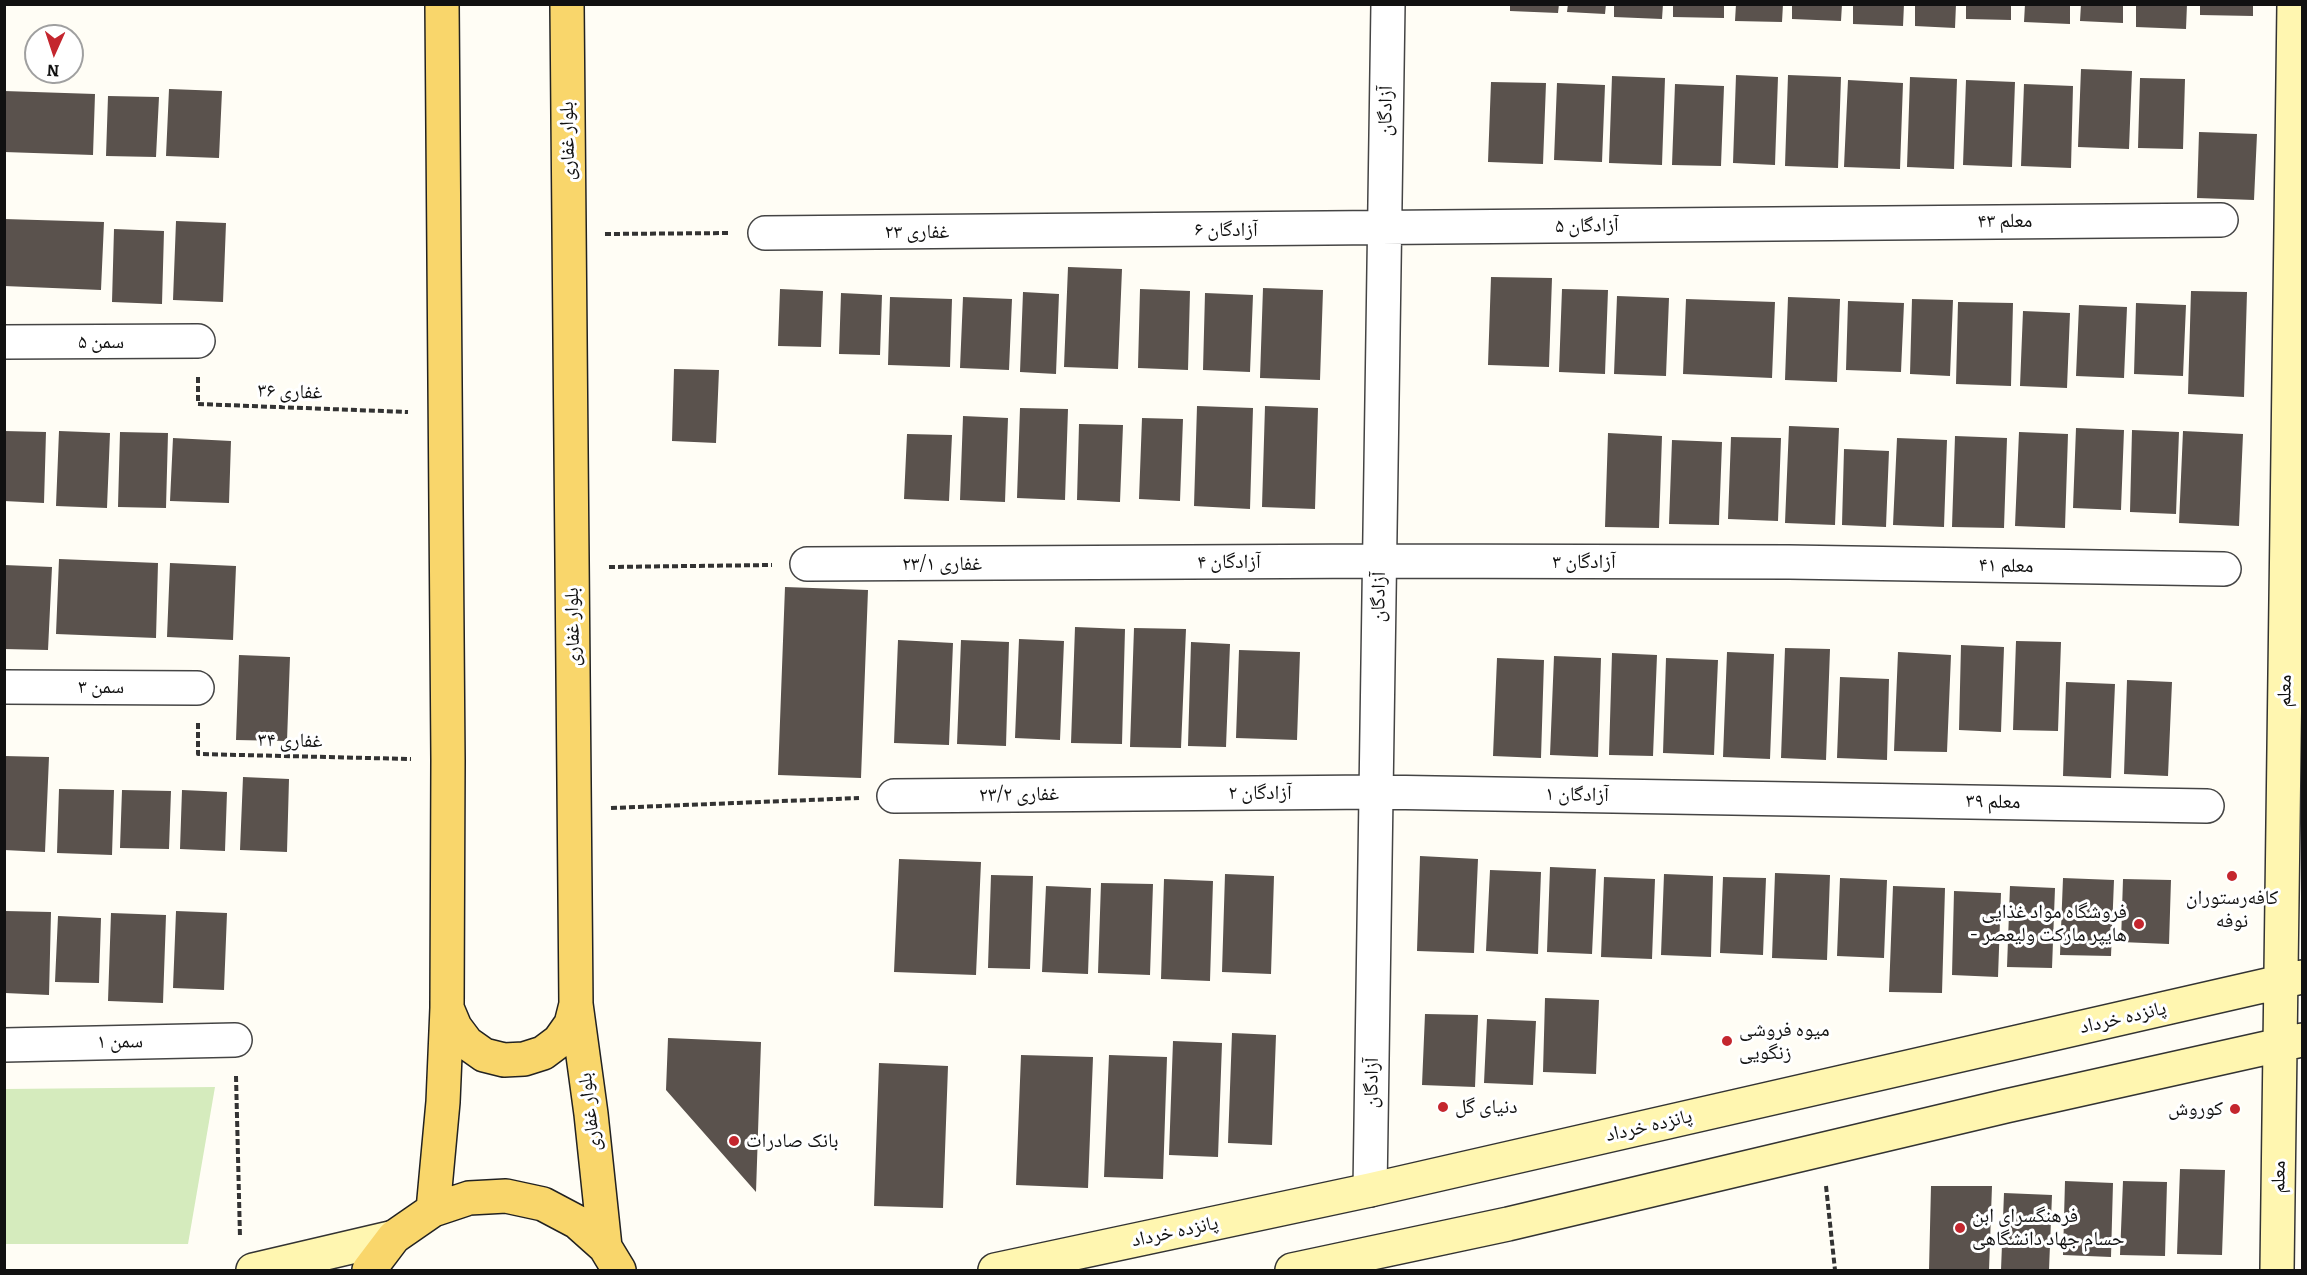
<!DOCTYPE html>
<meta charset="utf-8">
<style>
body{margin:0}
#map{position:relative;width:2307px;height:1275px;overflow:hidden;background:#fffdf5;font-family:Bitter,serif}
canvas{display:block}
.frame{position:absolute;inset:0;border:6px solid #111;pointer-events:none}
.north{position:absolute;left:24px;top:24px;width:60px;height:60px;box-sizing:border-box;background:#fff;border:2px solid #a0a0a0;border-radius:50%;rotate:183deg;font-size:16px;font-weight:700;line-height:24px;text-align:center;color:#111}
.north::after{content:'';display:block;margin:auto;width:21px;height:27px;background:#c4262e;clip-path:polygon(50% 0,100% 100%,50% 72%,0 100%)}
</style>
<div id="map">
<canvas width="2307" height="1275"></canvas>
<div class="frame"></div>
<div class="north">N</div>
</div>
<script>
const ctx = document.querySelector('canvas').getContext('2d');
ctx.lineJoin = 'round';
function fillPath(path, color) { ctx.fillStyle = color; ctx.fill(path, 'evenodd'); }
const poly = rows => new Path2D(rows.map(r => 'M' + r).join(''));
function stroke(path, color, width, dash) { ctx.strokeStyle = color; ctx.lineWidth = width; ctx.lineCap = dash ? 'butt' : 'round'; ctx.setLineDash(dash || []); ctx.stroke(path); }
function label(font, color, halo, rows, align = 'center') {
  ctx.font = font + ' Bitter,"Noto Naskh Arabic",serif'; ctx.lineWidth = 6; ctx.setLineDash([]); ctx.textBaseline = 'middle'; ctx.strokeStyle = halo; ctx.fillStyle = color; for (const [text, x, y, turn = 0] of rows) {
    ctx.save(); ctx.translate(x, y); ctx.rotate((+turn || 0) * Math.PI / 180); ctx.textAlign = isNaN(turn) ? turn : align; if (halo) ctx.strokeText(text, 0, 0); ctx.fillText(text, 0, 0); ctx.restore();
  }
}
fillPath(poly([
 [215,1087,188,1244,5,1244,5,1089]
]), '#d5ebbd');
fillPath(poly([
 [1510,4,1559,4,1558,13,1510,11],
 [1568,4,1606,4,1605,14,1567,12],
 [1614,4,1663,4,1662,19,1614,17],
 [1673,4,1724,4,1724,18,1673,17],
 [1736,4,1783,4,1782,22,1735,21],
 [1792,4,1842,4,1841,21,1792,19],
 [1853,4,1904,4,1903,26,1853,24],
 [1915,4,1956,4,1955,28,1915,26],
 [1966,4,2011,4,2011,20,1966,19],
 [2025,4,2070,4,2070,24,2024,22],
 [2081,4,2123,4,2123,23,2080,21],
 [2136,4,2187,4,2186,29,2136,27],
 [2200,4,2253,4,2253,16,2200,15],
 [2081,69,2132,71,2129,149,2078,147],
 [1736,75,1778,77,1775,165,1733,163],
 [1788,75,1841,77,1838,168,1785,166],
 [1612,76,1665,78,1662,165,1609,163],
 [1910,77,1957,79,1954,169,1907,167],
 [2140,78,2185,79,2183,149,2138,148],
 [1848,80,1903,83,1900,169,1844,167],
 [1966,80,2015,82,2012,167,1963,165],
 [1491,82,1546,83,1543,164,1488,162],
 [1557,83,1605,85,1602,162,1554,160],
 [1675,84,1724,86,1721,166,1672,165],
 [2024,84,2073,86,2071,168,2021,166],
 [169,89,222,91,219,158,166,156],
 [4,91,95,94,93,155,4,152],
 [108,96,159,97,156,157,106,156],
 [2199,132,2257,134,2254,200,2197,198],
 [4,219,104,222,101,290,4,286],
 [176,221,226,223,223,302,173,300],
 [114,229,164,231,162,304,112,302],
 [1068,267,1122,269,1118,369,1064,367],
 [1491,277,1552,278,1549,367,1488,365],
 [1263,288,1323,290,1320,380,1260,378],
 [780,289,823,291,821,347,778,346],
 [1140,289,1190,291,1188,370,1138,368],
 [1562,289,1608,290,1605,374,1559,372],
 [2191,291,2247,292,2244,397,2188,394],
 [1023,292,1059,294,1056,374,1020,372],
 [841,293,882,295,880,355,839,354],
 [1205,293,1253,295,1250,372,1203,370],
 [1617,296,1669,298,1666,376,1614,374],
 [890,297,952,299,950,367,888,365],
 [963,297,1012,299,1009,370,960,368],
 [1788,297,1840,299,1837,382,1785,380],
 [1686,299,1775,302,1772,378,1683,374],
 [1912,299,1953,300,1950,376,1910,374],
 [1848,301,1904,303,1901,372,1846,370],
 [1958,302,2013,303,2011,386,1956,384],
 [2136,303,2186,305,2183,376,2134,374],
 [2079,305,2127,307,2124,378,2076,376],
 [2023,311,2070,313,2067,388,2020,386],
 [674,369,719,370,716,443,672,441],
 [1197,406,1253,408,1250,509,1194,506],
 [1265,406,1318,408,1315,509,1262,507],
 [1020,408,1068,409,1065,500,1017,498],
 [963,416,1008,418,1005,502,960,500],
 [1142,418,1183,419,1180,501,1139,499],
 [1079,424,1123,425,1120,502,1077,500],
 [1789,426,1839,428,1835,525,1785,523],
 [2076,428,2124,430,2121,510,2073,508],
 [2132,430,2179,432,2176,514,2130,512],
 [4,431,46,432,44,503,4,501],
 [59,431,110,433,107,508,56,506],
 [2183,431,2243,434,2239,526,2179,523],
 [120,432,168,433,166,508,118,507],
 [2019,432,2068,434,2065,528,2015,526],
 [1608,433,1662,436,1659,528,1605,527],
 [907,434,952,435,949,501,904,499],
 [1955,436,2007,438,2004,528,1952,527],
 [1731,437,1781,438,1778,521,1728,519],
 [173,438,231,441,229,503,170,501],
 [1897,438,1947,440,1944,527,1893,525],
 [1672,440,1722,442,1719,525,1669,524],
 [1844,449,1889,451,1886,527,1842,525],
 [59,559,158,563,156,638,56,634],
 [170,563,236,566,233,640,167,637],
 [4,565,52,567,48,650,4,649],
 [785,587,868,590,861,778,778,775],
 [1075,627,1125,629,1122,744,1071,743],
 [1134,628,1186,629,1181,748,1130,747],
 [1019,639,1064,641,1060,740,1015,738],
 [898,640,953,643,949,745,894,743],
 [961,640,1009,642,1006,746,957,744],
 [2016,641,2061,642,2058,731,2013,730],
 [1191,642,1230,644,1226,747,1188,746],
 [1961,645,2004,647,2001,732,1959,730],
 [1785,648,1830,649,1826,760,1781,758],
 [1239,650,1300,652,1297,740,1236,738],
 [1727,652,1774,654,1770,759,1723,757],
 [1898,652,1951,655,1947,752,1894,751],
 [1612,653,1657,655,1653,756,1609,755],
 [239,655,290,657,287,741,236,740],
 [1554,656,1601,658,1598,757,1550,755],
 [1497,658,1544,660,1541,758,1493,756],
 [1666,658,1718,660,1714,755,1663,753],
 [1840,677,1889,679,1887,760,1837,758],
 [2127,680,2172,682,2168,776,2124,774],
 [2066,682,2115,684,2111,778,2063,776],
 [4,756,49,757,45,852,4,850],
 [243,777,289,779,287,852,240,850],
 [59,789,114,790,112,855,57,853],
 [122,790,171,791,169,849,120,848],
 [182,790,227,792,225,851,180,849],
 [1420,856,1478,859,1474,953,1417,951],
 [899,859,981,862,976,975,894,972],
 [1550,867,1596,869,1592,954,1547,952],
 [1490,870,1541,872,1538,954,1486,951],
 [1775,873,1830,875,1827,960,1772,958],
 [1225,874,1274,876,1271,974,1222,972],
 [1664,874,1713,876,1711,957,1661,955],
 [991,875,1033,876,1030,969,988,968],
 [1604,877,1655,879,1652,959,1601,957],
 [1723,877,1766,878,1763,955,1720,953],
 [1840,878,1887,880,1884,958,1837,956],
 [2063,878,2114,880,2111,956,2060,955],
 [1164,879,1213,881,1210,981,1161,979],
 [2123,879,2171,880,2169,944,2121,942],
 [1101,883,1153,884,1150,975,1098,973],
 [1046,886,1091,888,1088,974,1042,972],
 [1893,886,1945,888,1942,993,1889,992],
 [2010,886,2055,888,2052,968,2007,967],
 [1954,891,2001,893,1998,977,1952,975],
 [5,911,51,912,49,995,5,993],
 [176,911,227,913,224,990,173,988],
 [111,913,166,915,163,1003,108,1001],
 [58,916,101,918,99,983,55,982],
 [1545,998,1599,1000,1596,1074,1543,1072],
 [1425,1014,1478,1015,1475,1087,1422,1085],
 [1487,1019,1536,1021,1533,1085,1484,1083],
 [1232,1033,1276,1035,1272,1145,1228,1143],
 [668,1038,761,1042,756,1192,666,1090],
 [1173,1041,1222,1043,1218,1157,1169,1155],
 [1021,1055,1093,1057,1088,1188,1016,1185],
 [1109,1055,1167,1057,1163,1179,1104,1177],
 [879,1063,948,1066,943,1208,874,1206],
 [2180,1169,2225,1170,2222,1255,2177,1254],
 [2065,1181,2113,1183,2111,1257,2063,1255],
 [2123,1181,2167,1182,2165,1256,2120,1255],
 [1931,1186,1992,1186,1989,1270,1929,1270],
 [2004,1193,2052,1195,2049,1270,2001,1270]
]), '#5a524d');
const minor = poly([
 [765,233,2221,220],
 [4,342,198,341],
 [807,564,1380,561,1789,562,2224,569],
 [4,687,197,688],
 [894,796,1376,792,2207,806],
 [4,1045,235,1040],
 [1370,1190,1388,4]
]);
const secondary = poly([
 [253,1270,394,1237],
 [995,1270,1370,1190,2302,977],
 [1292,1270,1508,1224,2006,1106,2302,1040],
 [2277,1270,2294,4]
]);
const primary = poly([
 [567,4,576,1004,591,1114,605,1247],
 [447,1008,455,1027,467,1043,484,1055,504,1060,524,1059,543,1053,559,1041,571,1024,576,1004],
 [433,1210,443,1102,447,1008,448,760,442,4],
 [369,1270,394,1237,433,1210,469,1198,506,1196,543,1204,577,1222,605,1247,619,1270]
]);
stroke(minor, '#444', 36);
stroke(secondary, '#333', 36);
stroke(primary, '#222', 36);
stroke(poly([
 [605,234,730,233],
 [198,377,198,404,408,412],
 [609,567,772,565],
 [198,723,198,754,411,759],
 [611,808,859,798],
 [236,1076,240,1237],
 [1826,1186,1835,1270]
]), '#333', 4, [6, 3]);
stroke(minor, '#fff', 33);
stroke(secondary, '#fff6b0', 33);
stroke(primary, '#f9d66b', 33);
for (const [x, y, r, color] of [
 [2232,876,6,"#c4262e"],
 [2139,924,6,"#c4262e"],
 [1727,1041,6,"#c4262e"],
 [1443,1107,6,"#c4262e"],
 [2235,1109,6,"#c4262e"],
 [734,1141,6,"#c4262e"],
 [1960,1228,6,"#c4262e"]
]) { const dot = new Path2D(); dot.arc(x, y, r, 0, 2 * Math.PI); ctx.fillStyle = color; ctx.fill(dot); stroke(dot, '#fff', 2); }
label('20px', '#111', '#fff', [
 ["آزادگان",1386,111,-89],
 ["بلوار غفاری",568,141,-91],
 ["معلم ۴۳",2005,221],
 ["آزادگان ۵",1587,226,-1],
 ["آزادگان ۶",1226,230],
 ["غفاری ۲۳",917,232],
 ["سمن ۵",101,342],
 ["غفاری ۳۶",290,392,2],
 ["آزادگان ۴",1229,562],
 ["آزادگان ۳",1584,562],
 ["غفاری ۲۳/۱",942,564],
 ["معلم ۴۱",2006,566,1],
 ["آزادگان",1379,597,-89],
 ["بلوار غفاری",573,627,-91],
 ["سمن ۳",101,687],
 ["معلم",2285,691,-89],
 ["غفاری ۳۴",290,741,1],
 ["آزادگان ۲",1260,793],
 ["غفاری ۲۳/۲",1019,795,-1],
 ["آزادگان ۱",1577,795,1],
 ["معلم ۳۹",1993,802,1],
 ["پانزده خرداد",2123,1018,-13],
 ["سمن ۱",120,1042,-1],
 ["آزادگان",1372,1083,-89],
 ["بلوار غفاری",590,1112,-97],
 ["پانزده خرداد",1649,1126,-13],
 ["معلم",2279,1177,-89],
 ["پانزده خرداد",1175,1232,-12]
]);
label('20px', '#111', '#fff', [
 ["کافه‌رستوران",2232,898,"center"],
 ["نوفه",2232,921,"center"],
 ["فروشگاه مواد غذایی",2127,912,"right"],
 ["- هایپر مارکت ولیعصر",2127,935,"right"],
 ["میوه فروشی",1739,1030],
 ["زنگویی",1739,1053],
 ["دنیای گل",1455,1107],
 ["کوروش",2223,1109,"right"],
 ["بانک صادرات",746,1141],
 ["فرهنگسرای ابن",1972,1216],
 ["حسام جهاد دانشگاهی",1972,1239]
], 'left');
</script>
